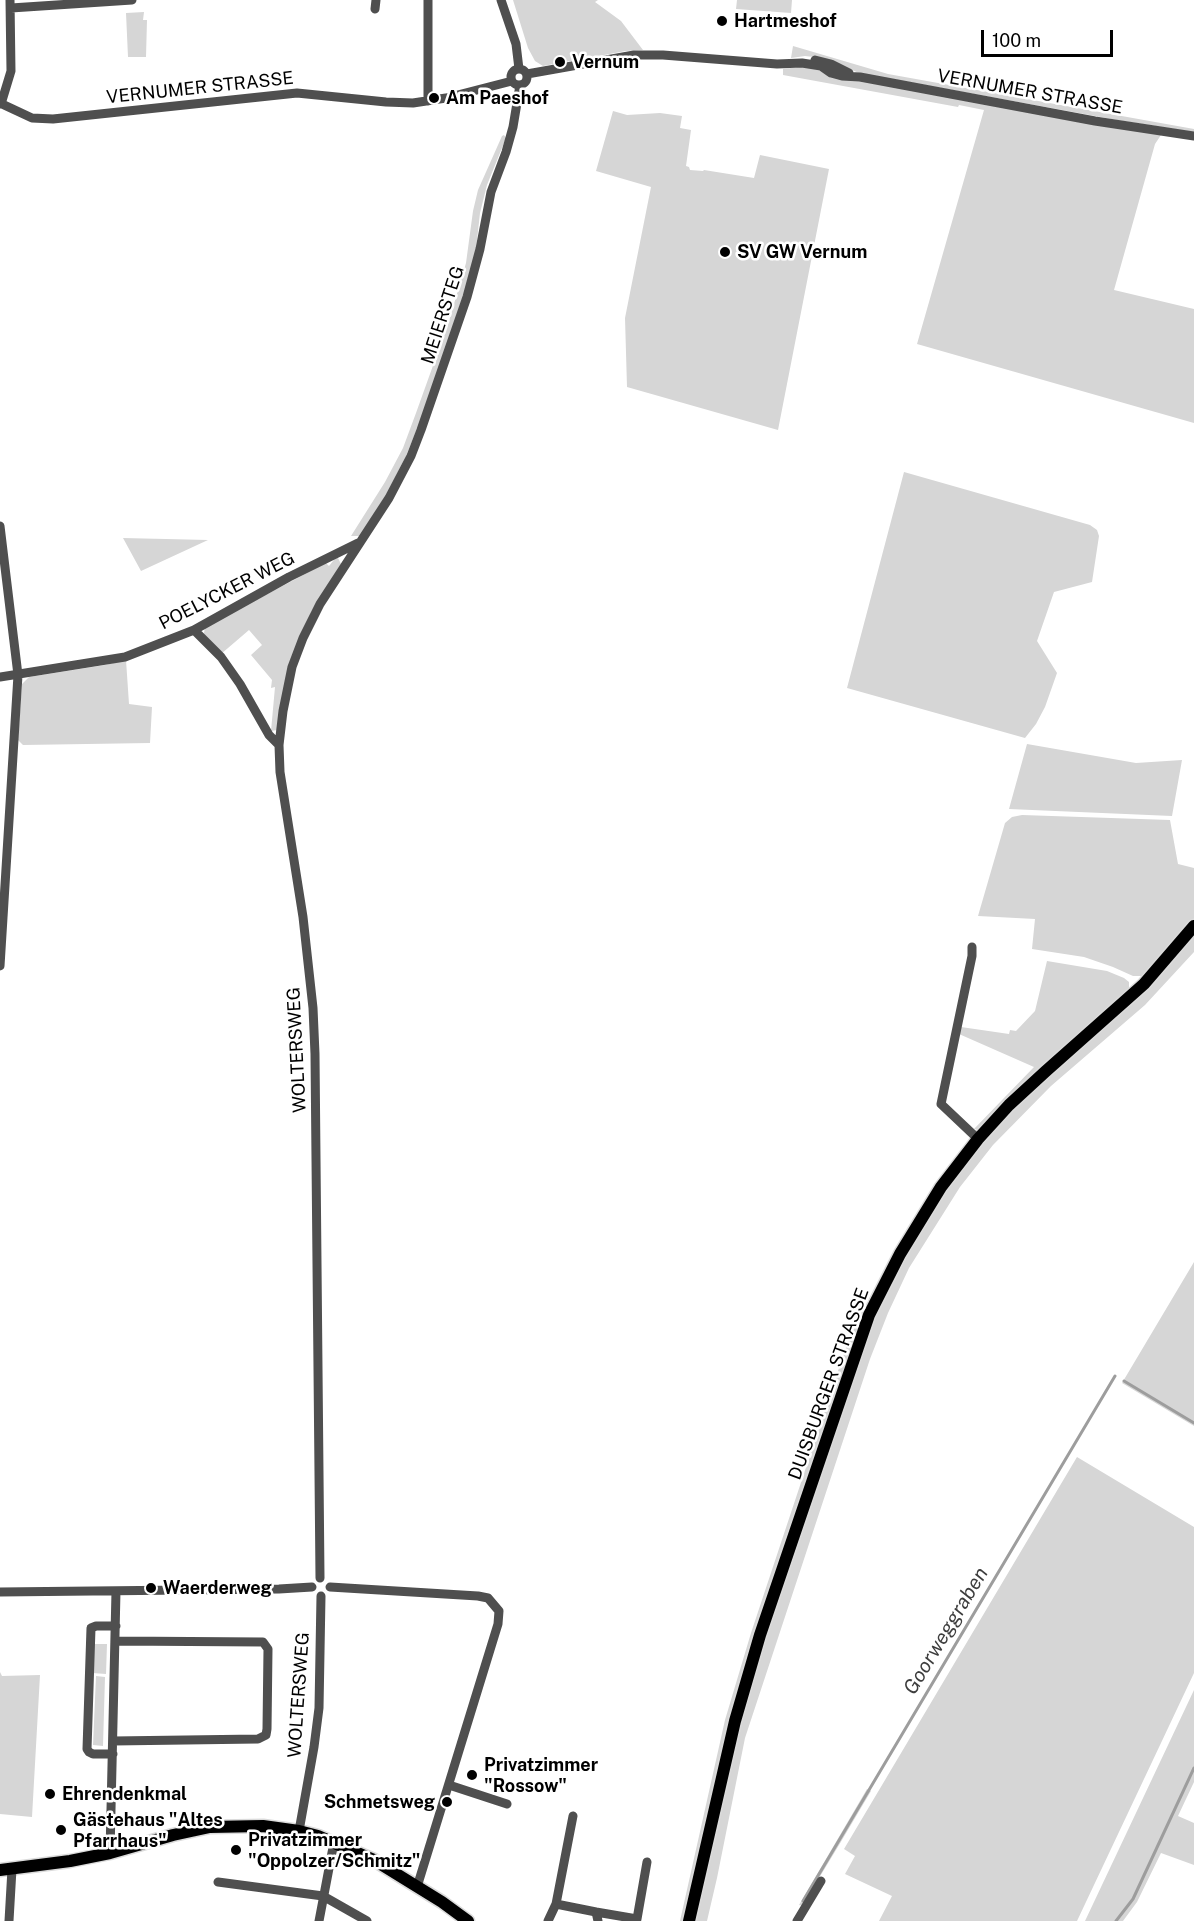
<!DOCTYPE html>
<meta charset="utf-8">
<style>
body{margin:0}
#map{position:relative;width:1194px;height:1921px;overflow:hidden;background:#fff;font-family:"Public Sans",sans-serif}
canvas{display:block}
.scale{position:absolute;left:981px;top:30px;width:132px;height:27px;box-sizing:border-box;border:3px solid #000;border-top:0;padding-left:8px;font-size:18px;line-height:21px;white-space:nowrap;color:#000;-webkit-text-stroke:4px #fff;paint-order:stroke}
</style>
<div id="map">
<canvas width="1194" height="1921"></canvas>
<div class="scale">100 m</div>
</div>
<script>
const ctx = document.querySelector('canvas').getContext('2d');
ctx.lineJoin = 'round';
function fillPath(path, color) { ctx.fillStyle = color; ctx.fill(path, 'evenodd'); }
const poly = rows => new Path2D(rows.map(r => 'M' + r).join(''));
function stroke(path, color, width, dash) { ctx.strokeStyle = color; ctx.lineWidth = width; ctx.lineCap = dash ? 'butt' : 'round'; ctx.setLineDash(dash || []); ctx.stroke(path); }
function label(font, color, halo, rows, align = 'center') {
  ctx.font = font + ' "Public Sans",sans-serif'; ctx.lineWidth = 5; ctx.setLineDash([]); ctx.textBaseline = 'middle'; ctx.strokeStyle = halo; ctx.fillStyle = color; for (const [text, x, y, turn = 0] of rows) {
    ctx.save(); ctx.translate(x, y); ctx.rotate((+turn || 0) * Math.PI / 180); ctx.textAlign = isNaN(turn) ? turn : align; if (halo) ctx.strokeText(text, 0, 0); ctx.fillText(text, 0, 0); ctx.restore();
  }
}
fillPath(poly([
 [513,0,598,0,595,2,621,21,643,50,626,51,543,66,535,61,528,48],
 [737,0,792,0,791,13,736,9],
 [144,12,143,20,147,20,146,57,128,57,126,13],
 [793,46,888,74,1194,129,1194,132,1117,120,859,73,823,58,805,56,791,58],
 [800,67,814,68,1161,135,1155,144,1114,290,1194,309,1194,423,917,344,984,110,959,105,958,107,783,75,783,69],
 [613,111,627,115,660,113,682,116,680,128,691,130,686,166,689,167,690,170,703,171,704,170,754,178,760,155,829,169,778,430,627,387,625,318,651,187,596,171],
 [504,135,506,138,487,185,480,213,476,249,465,290,423,414,406,456,387,493,360,536,351,536,385,482,403,448,416,413,449,321,466,263,473,211,478,190,502,136],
 [904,472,1090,525,1097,530,1099,536,1092,582,1054,592,1037,641,1057,673,1045,707,1036,724,1025,738,847,688],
 [123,538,208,540,141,571],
 [337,556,341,564,311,612,277,730,271,731,275,687,271,688,272,680,251,655,262,645,249,630,221,654,206,639,204,633,205,627,326,563,329,566],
 [126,660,129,704,152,707,150,743,23,745,18,740,22,684,29,677,105,665],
 [1027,744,1136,763,1182,760,1172,816,1009,809],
 [1022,815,1170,820,1178,864,1194,868,1194,919,1144,976,1133,976,1113,967,1084,957,1032,949,1035,919,978,916,1005,823,1012,817],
 [1194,934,1194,952,1145,1005,1051,1086,993,1145,960,1187,909,1268,888,1313,870,1359,745,1738,717,1878,707,1921,694,1921,739,1723,757,1660,876,1308,900,1263,950,1182,986,1136,1016,1105],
 [1047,961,1107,971,1124,978,1129,982,1129,992,979,1130,974,1129,1034,1067,959,1034,961,1027,1009,1034,1010,1030,1016,1031,1035,1011],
 [1194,1262,1194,1426,1122,1383],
 [862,1306,867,1307,850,1352,749,1657,684,1921,680,1921,725,1720,751,1633,845,1350],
 [1077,1457,1194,1527,1194,1673,1077,1921,879,1921,892,1896,845,1874,855,1856,844,1849],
 [93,1644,107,1644,106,1674,92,1673],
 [0,1672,2,1676,40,1675,32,1817,0,1814],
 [96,1676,105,1677,103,1746,93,1745],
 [1194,1690,1194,1782,1178,1816,1194,1823,1194,1865,1161,1853,1137,1902,1123,1921,1085,1921],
 [867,1789,871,1791,839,1845,802,1906,799,1905]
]), '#d6d6d6');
stroke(poly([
 [1124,1381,1194,1423],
 [803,1901,1115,1376],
 [1116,1921,1133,1899,1194,1768]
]), '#9d9d9d', 3);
const major = poly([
 [0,1870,70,1861,110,1853,173,1835,210,1827,263,1826,299,1831,318,1836,374,1860,442,1902,468,1921],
 [689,1921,735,1721,760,1635,869,1315,900,1254,941,1187,978,1139,1009,1105,1046,1071,1144,984,1194,926]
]);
stroke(major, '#dbdbdb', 15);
stroke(poly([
 [428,0,428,101],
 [501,0,516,44,519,69],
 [11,8,132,0],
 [375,9,376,0],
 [815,60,831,64,849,73],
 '511 77a8 8 0 1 1 16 0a8 8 0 1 1-16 0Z',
 [527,74,634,55,663,55,777,64,802,63,821,66,831,73,842,76,860,77,1095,121,1194,136],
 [0,103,32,118,53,119,297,93,386,102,413,103,446,98,512,81],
 [1,104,11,71,10,0],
 [0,526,18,675,0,966],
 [194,630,221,657,240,684,269,735,279,745],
 [0,677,125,657,194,630,289,577,358,543],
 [972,947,972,956,941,1104,978,1139],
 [320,1578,315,1054,313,1008,303,917,280,772,279,745,283,711,292,667,303,638,320,604,389,498,411,456,421,430,467,297,480,249,491,192,506,152,513,127,520,85],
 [330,1587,478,1596,488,1598,499,1611,498,1624,417,1887],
 [0,1592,279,1589,312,1587],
 [113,1741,258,1739,266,1735,267,1729,268,1649,263,1642,116,1641],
 [113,1754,93,1754,89,1752,87,1749,91,1628,96,1626,116,1626],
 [449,1785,507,1804],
 [299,1831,314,1747,319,1708,321,1596],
 [110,1853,116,1591],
 [218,1882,323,1896,367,1921],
 [556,1904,596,1912,598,1921],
 [596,1912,637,1919,647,1862],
 [9,1921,12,1869],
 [319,1921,334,1842],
 [548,1921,556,1904,573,1816],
 [797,1921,821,1881]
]), '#4f4f4f', 9);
stroke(major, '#000', 12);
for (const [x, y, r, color] of [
 [722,21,6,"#000"],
 [560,62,6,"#000"],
 [434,98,6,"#000"],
 [725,252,6,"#000"],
 [151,1588,6,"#000"],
 [472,1775,6,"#000"],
 [50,1794,6,"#000"],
 [447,1802,6,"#000"],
 [61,1830,6,"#000"],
 [236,1850,6,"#000"]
]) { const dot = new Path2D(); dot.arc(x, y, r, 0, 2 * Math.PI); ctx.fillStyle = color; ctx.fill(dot); stroke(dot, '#fff', 2); }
label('bold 18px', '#000', '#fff', [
 ["Hartmeshof",734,21],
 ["Vernum",572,62],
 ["Am Paeshof",446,98],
 ["SV GW Vernum",737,252],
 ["Waerderweg",163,1588],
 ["Privatzimmer",484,1765],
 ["\"Rossow\"",484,1786],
 ["Ehrendenkmal",62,1794],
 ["Schmetsweg",435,1802,"right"],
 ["Gästehaus \"Altes",73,1820],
 ["Pfarrhaus\"",73,1841],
 ["Privatzimmer",248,1840],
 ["\"Oppolzer/Schmitz\"",248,1861]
], 'left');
label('18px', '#000', '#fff', [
 ["VERNUMER STRASSE",200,88,-6],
 ["VERNUMER STRASSE",1030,92,10],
 ["MEIERSTEG",443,315,-72],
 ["POELYCKER WEG",227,591,-27],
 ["WOLTERSWEG",297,1050,-93],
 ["DUISBURGER STRASSE",829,1384,-70],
 ["WOLTERSWEG",299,1695,-86]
]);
label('italic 20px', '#3e3e3e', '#fff', [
 ["Goorweggraben",946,1631,-59]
]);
</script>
